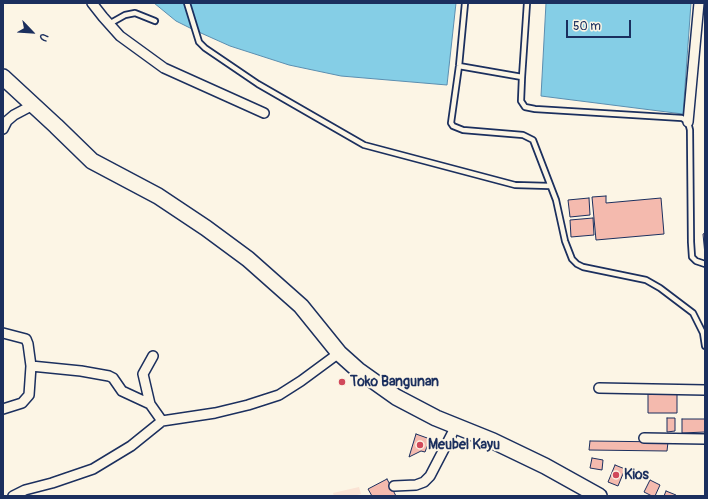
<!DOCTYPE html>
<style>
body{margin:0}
#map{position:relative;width:708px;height:499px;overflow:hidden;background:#fcf5e5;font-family:Pangolin,sans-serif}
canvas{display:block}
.frame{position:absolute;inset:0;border:4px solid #1b2f5e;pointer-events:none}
.north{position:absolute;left:12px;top:12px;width:40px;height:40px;-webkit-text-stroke:3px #fcf5e5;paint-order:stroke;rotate:115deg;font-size:11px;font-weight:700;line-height:16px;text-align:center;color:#1b2f5e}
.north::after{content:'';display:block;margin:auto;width:14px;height:18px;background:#1b2f5e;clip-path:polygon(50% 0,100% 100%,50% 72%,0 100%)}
.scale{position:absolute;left:566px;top:20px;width:65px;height:18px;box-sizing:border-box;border:2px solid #1b2f5e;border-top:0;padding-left:5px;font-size:12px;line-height:14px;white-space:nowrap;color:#1b2f5e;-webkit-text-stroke:3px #fcf5e5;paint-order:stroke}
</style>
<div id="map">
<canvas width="708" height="499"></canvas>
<div class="frame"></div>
<div class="north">U</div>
<div class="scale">50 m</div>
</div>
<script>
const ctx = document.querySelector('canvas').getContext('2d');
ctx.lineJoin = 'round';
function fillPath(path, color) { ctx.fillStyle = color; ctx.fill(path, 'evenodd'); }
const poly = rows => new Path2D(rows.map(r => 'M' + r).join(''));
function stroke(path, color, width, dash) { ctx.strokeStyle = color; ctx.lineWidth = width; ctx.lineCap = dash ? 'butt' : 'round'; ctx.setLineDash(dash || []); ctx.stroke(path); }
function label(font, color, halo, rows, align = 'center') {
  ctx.font = font + ' Pangolin,sans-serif'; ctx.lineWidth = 4; ctx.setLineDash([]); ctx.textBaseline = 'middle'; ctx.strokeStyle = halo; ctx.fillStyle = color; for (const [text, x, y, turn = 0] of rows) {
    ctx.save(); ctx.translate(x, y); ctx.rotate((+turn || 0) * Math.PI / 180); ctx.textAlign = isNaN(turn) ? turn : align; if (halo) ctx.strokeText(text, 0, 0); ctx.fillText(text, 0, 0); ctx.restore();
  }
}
fillPath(poly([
 [359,487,361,494,353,496,334,496,333,493]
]), '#fae3d4');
const water = poly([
 [154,3,456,3,447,85,341,76,289,65,230,46,192,29,176,21,154,3],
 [546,3,691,3,683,114,541,96,546,3]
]);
fillPath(water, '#85cee6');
stroke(water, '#5b8eb0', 1);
const building = poly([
 [606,196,606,203,661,198,664,234,596,240,592,197,606,196],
 [589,198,590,215,570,217,568,200,589,198],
 [593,218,594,235,571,237,570,220,593,218],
 [705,233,705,255,703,234,705,233],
 [648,394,677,394,677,413,648,413,648,394],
 [667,418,675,418,675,431,667,432,667,418],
 [682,419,705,419,705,432,682,433,682,419],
 [416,434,430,439,425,452,421,451,409,457,416,434],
 [590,441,668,442,667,451,589,450,590,441],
 [592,458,603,460,602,470,590,468,592,458],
 [615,465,625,469,618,486,608,482,615,465],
 [387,479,396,496,372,496,368,489,387,479],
 [650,480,660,485,655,496,652,496,644,492,650,480],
 [666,491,676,495,676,496,664,496,666,491]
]);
fillPath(building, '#f4baae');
stroke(building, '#1b2f5e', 1);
const service = poly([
 [187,3,199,42,205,48,258,84,364,145,515,185,550,186],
 [465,3,459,66,451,123,453,126,463,130,523,135,533,140,556,200,565,241,572,259,577,264,583,267,646,280,660,288,693,313,703,333,705,346],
 [109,24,125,15,135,13,155,21],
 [459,66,522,77,527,3],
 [522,77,521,101,525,107,535,109,682,118,688,122,690,130,691,242,692,257,696,261,705,264]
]);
const minor = poly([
 [92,3,103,17,120,36,164,68,264,113],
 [688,122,699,3],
 [3,129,7,121,14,115,33,105],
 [3,333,26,339,28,344,31,366,29,395,22,403,3,409],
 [31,366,81,371,109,376,113,378,122,391,150,404,162,421],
 [599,388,705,390],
 [150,404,143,374,153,356],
 [644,438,705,439],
 [394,486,416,485,424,482,430,476,456,426],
 [13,496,25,490,52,483,93,469,131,446,162,421,215,413,248,405,279,395,301,381,339,353]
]);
const trunk = poly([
 [3,77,56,126,92,161,158,196,206,228,248,259,301,306,339,353,358,370,396,397,436,418,493,441,545,466,599,496]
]);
stroke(service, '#1b2f5e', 8);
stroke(minor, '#1b2f5e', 12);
stroke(trunk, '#1b2f5e', 18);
stroke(service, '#fcf5e5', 4.5);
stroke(minor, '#fcf5e5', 9);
stroke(trunk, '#fcf5e5', 15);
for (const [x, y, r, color] of [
 [342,382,4,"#d1495b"],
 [420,445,4,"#d1495b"],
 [616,475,4,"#d1495b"]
]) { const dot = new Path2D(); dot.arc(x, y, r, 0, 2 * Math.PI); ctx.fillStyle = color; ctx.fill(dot); stroke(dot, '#fcf5e5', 1.5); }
label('bold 14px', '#1b2f5e', '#fcf5e5', [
 ["Toko Bangunan",350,382],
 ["Meubel Kayu",428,445],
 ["Kios",624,475]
], 'left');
</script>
